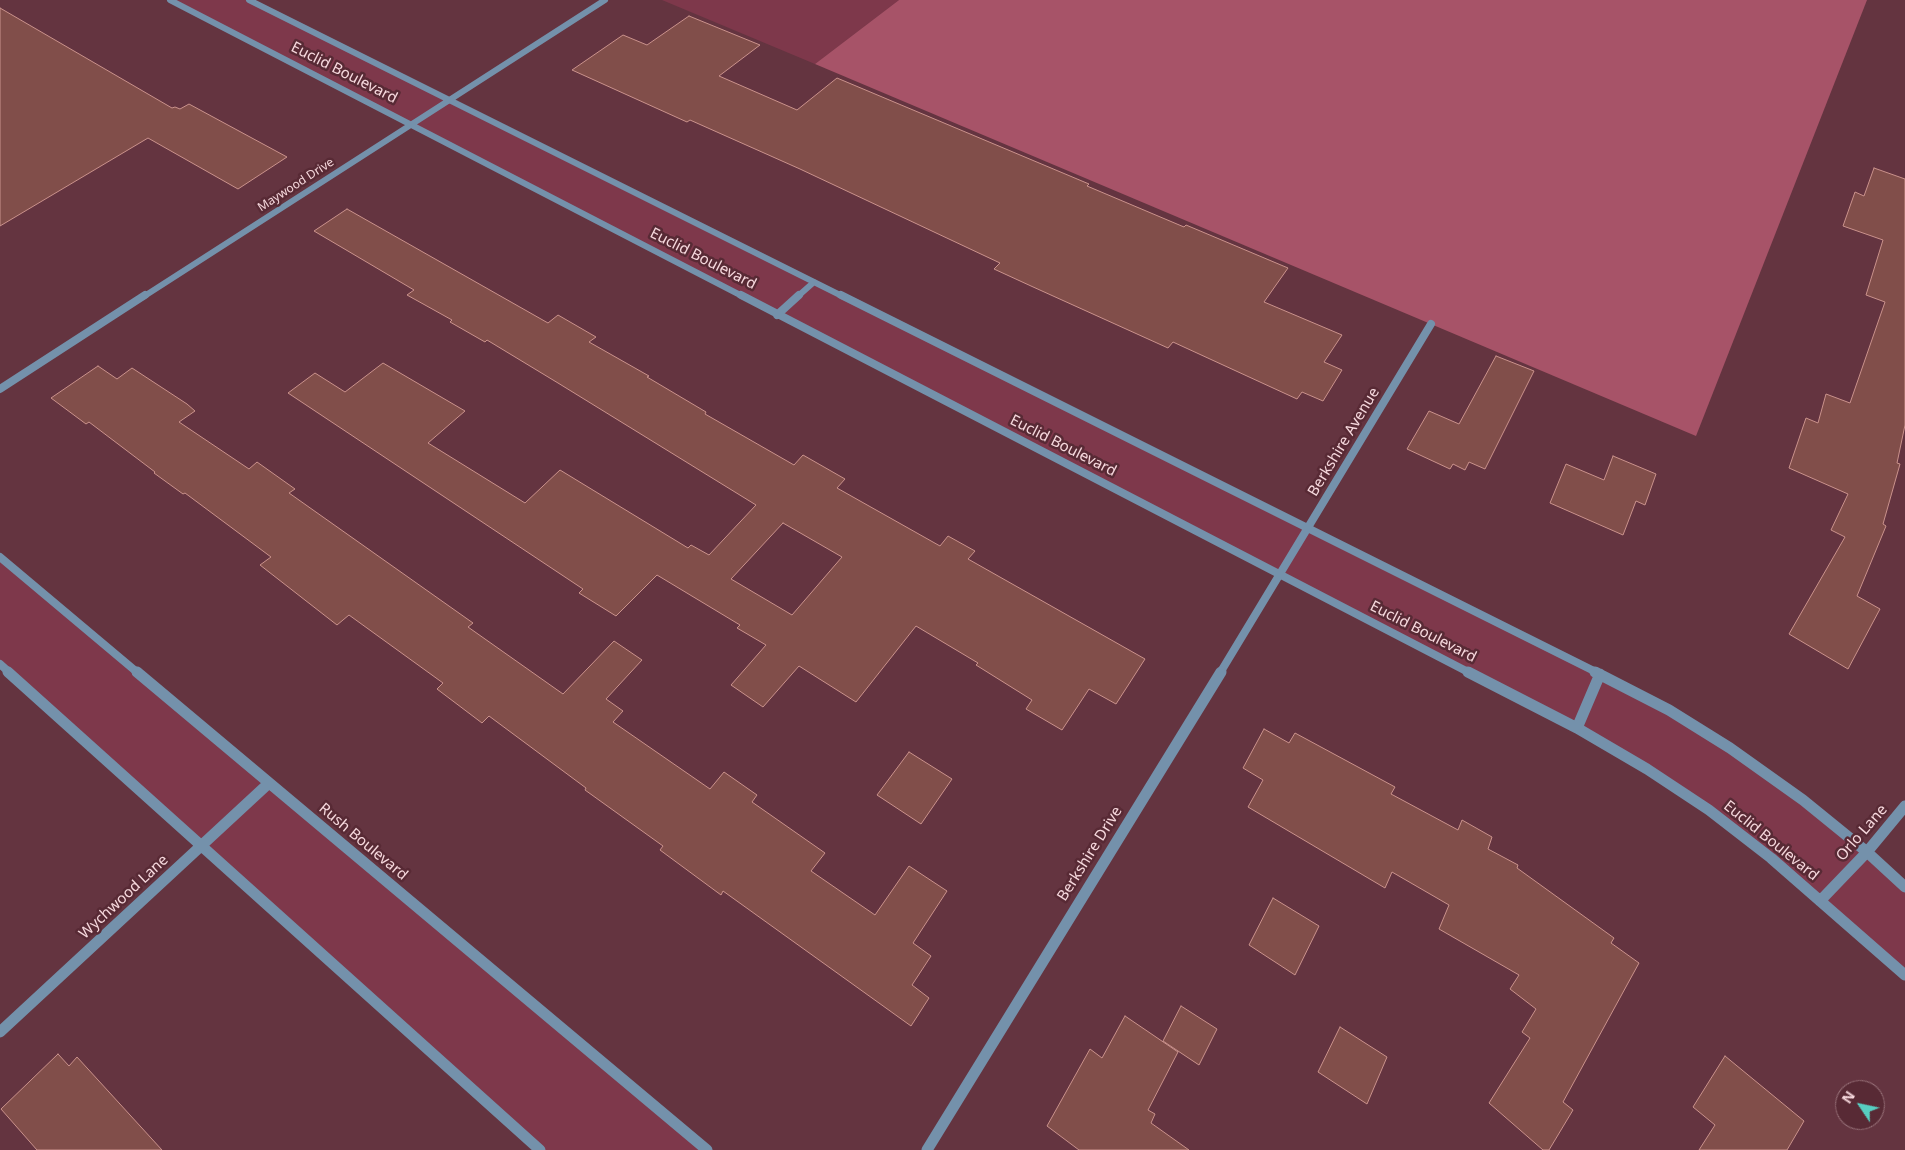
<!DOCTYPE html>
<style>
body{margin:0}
#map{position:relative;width:1905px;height:1150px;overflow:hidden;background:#643440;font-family:"Noto Sans",sans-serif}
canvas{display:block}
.north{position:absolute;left:1835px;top:1080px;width:50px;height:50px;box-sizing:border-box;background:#582a35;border:1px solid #977078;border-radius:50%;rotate:304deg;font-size:14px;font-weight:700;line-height:20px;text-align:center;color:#f6d8dd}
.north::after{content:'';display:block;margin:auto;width:18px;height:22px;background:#57cec1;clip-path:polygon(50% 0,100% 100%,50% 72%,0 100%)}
</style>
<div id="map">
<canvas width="1905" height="1150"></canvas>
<div class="north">N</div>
</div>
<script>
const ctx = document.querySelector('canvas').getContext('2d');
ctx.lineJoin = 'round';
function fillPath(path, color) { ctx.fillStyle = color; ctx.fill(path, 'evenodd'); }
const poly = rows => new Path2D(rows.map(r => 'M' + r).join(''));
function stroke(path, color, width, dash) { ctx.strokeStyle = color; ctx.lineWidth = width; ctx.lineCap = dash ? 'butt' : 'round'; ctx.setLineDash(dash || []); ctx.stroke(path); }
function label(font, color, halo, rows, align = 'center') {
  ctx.font = font + ' "Noto Sans",sans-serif'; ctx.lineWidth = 5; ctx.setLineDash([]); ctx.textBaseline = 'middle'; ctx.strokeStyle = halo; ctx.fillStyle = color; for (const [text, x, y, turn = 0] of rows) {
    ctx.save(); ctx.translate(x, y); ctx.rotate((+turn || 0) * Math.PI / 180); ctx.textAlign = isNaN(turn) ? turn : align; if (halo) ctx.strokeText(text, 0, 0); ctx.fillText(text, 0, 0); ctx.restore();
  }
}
fillPath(poly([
 [170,0,249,0,1600,674,1730,748,1905,887,1905,970,1820,901,1647,769],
 [662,0,899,0,815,64],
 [0,557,707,1150,540,1150,0,664]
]), '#7e384b');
fillPath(poly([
 [899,0,1867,0,1696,436,815,64]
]), '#a75368');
const building = poly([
 [0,8,172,108,175,107,180,109,189,104,287,157,238,189,148,138,0,226,0,8],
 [689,16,760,45,719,76,797,110,837,78,1089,184,1087,186,1184,227,1186,225,1288,268,1264,302,1342,335,1324,362,1342,370,1323,401,1302,392,1297,399,1173,342,1168,348,1031,286,994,269,1000,263,800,169,690,120,687,122,572,70,623,35,647,45,689,16],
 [1874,168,1905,179,1905,425,1897,463,1900,464,1883,524,1886,526,1857,596,1880,609,1848,669,1789,634,1845,537,1831,530,1848,494,1789,468,1806,418,1818,423,1826,394,1850,403,1885,302,1866,295,1883,240,1843,226,1855,192,1864,196,1874,168],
 [347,209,548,323,558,315,596,337,589,342,649,376,647,377,706,412,705,414,794,465,803,455,845,479,837,488,940,546,948,536,975,551,968,559,1145,659,1116,704,1089,689,1062,730,1026,709,1032,700,976,665,978,663,916,626,856,702,799,666,763,707,731,685,766,645,737,628,740,625,657,575,616,616,579,593,583,589,288,393,315,373,345,392,383,363,465,411,428,443,525,503,560,470,688,548,691,545,709,555,756,505,558,383,487,340,485,342,450,322,452,320,407,295,414,290,314,231,347,209],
 [783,523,842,557,792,615,731,579,783,523],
 [1496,356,1534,371,1485,469,1469,462,1465,470,1453,464,1450,469,1407,449,1429,411,1459,424,1496,356],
 [98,366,117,379,132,368,187,404,195,411,179,422,249,469,257,462,295,489,289,493,473,623,468,627,563,694,614,641,642,660,606,699,623,711,613,722,710,789,724,772,757,795,752,802,825,853,811,871,875,915,909,866,947,891,913,943,931,956,912,985,929,998,911,1026,723,891,721,895,660,850,663,846,585,790,586,788,489,716,482,723,437,689,443,683,349,615,337,625,260,565,271,557,185,493,183,494,154,473,155,472,89,422,86,424,51,398,98,366],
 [1613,456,1656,474,1645,505,1636,501,1623,535,1550,503,1566,464,1604,480,1613,456],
 [1264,729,1289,743,1295,733,1395,787,1391,794,1458,830,1462,820,1492,837,1488,849,1518,865,1517,868,1614,938,1611,943,1639,963,1563,1102,1573,1110,1549,1150,1543,1150,1489,1103,1530,1038,1522,1032,1536,1009,1510,989,1519,975,1439,929,1449,905,1392,872,1385,888,1248,807,1263,780,1243,768,1264,729],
 [909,752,952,779,921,824,877,795,909,752],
 [1273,898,1319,926,1295,975,1249,945,1273,898],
 [1181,1006,1217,1029,1199,1065,1163,1041,1181,1006],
 [1125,1016,1178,1052,1148,1110,1155,1114,1151,1123,1189,1150,1079,1150,1047,1126,1090,1049,1102,1058,1125,1016],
 [1340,1027,1387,1057,1367,1104,1318,1072,1340,1027],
 [58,1054,69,1066,77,1057,162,1150,37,1150,1,1109,58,1054],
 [1725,1056,1804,1121,1787,1150,1699,1150,1715,1125,1693,1107,1725,1056]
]);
fillPath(building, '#814e4a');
stroke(building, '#ca928c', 1);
stroke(poly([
 [170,0,744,297],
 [249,0,844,297],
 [143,297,605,0],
 [797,297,814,282]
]), '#7491ab', 6);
stroke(poly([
 [741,295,1470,673],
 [841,295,1598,673],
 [777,315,799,295],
 [0,389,145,295],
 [0,557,138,673],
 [0,664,10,673],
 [1220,673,1431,324]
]), '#7491ab', 8);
stroke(poly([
 [8,672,540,1150],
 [137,672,707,1150],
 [1468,672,1577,728,1647,769,1709,810,1771,858,1905,975],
 [1595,672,1669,710,1730,748,1803,800,1867,852,1905,887],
 [1577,728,1600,674],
 [1820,901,1867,852,1905,806],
 [0,1032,269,783],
 [927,1150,1221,672]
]), '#7491ab', 11);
label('12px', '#f6d8dd', '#582a35', [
 ["Maywood Drive",296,185,-33]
]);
label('15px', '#f6d8dd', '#582a35', [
 ["Euclid Boulevard",344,73,27],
 ["Euclid Boulevard",703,259,27],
 ["Berkshire Avenue",1344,442,-59],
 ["Euclid Boulevard",1063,446,27],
 ["Euclid Boulevard",1423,632,27],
 ["Orlo Lane",1862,833,-49],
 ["Euclid Boulevard",1771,841,39],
 ["Rush Boulevard",363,842,40],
 ["Berkshire Drive",1090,854,-58],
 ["Wychwood Lane",124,897,-43]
]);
</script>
